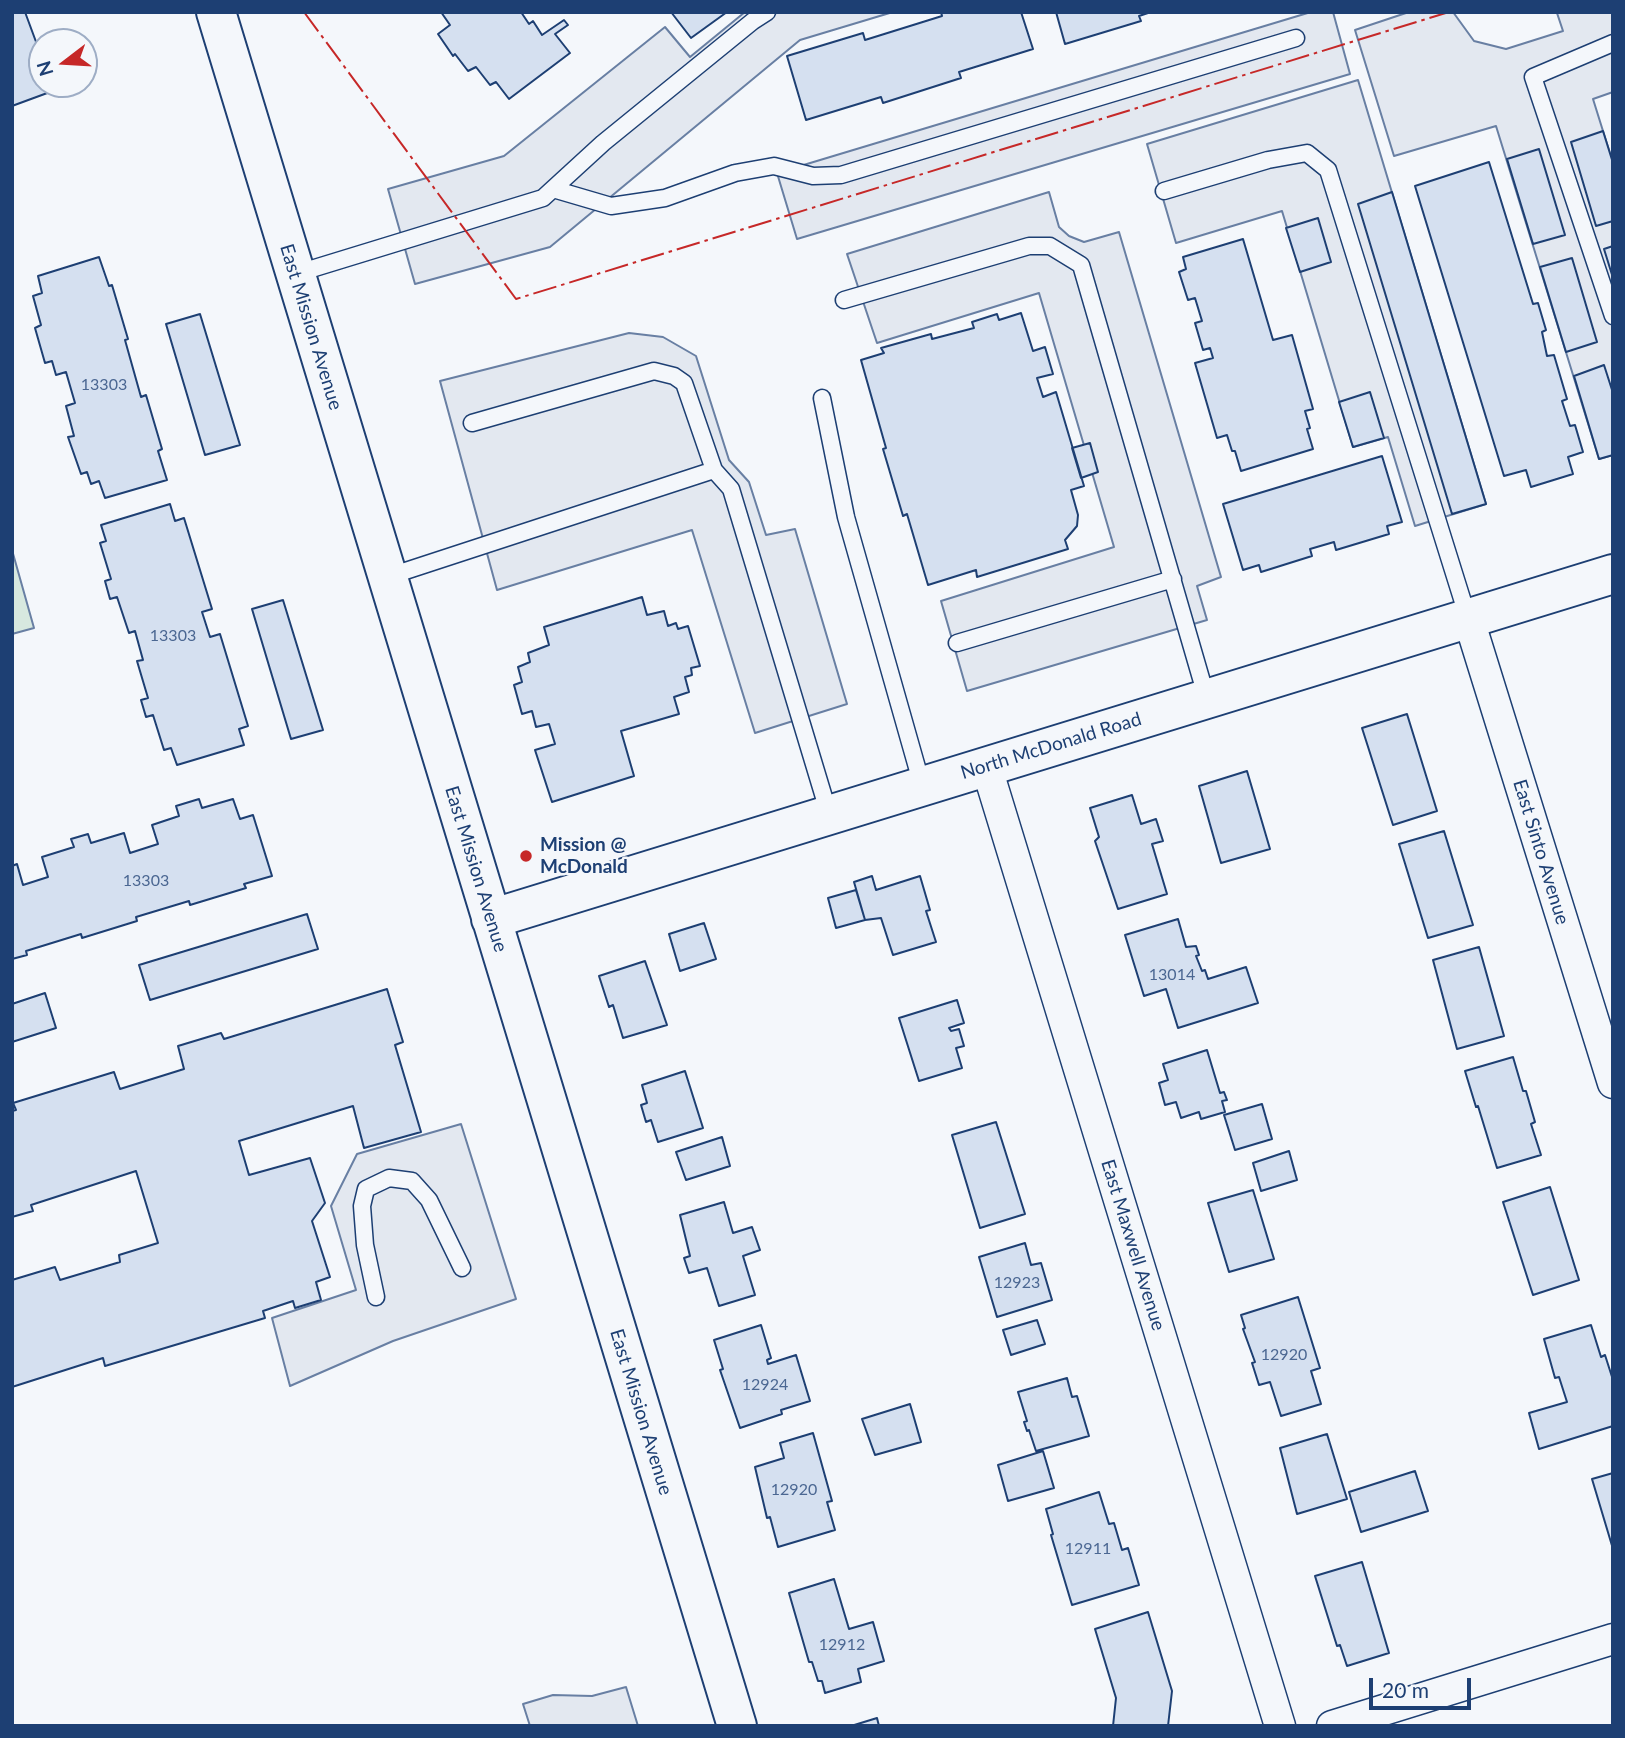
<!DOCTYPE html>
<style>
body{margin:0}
#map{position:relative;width:1625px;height:1738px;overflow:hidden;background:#f4f7fb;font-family:Lato,sans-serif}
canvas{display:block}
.frame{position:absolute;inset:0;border:14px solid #1d3f73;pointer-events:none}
.north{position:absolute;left:28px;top:28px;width:70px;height:70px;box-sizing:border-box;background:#f4f7fb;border:2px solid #9eadc5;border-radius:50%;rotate:253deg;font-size:19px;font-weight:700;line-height:28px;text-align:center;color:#1d3f73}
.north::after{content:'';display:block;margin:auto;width:24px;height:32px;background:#c62828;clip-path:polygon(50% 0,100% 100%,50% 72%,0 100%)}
.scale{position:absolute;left:1369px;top:1678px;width:102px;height:32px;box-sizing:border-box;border:4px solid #1d3f73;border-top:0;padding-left:9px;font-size:21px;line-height:24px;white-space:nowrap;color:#1d3f73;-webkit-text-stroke:5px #f4f7fb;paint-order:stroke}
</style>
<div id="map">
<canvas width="1625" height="1738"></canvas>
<div class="frame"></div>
<div class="north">N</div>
<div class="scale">20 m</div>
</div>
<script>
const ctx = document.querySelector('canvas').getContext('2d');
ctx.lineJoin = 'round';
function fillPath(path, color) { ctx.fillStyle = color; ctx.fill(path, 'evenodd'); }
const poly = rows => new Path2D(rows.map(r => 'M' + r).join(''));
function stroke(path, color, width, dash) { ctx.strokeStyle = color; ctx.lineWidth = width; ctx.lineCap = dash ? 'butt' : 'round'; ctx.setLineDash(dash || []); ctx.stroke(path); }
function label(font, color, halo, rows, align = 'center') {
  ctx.font = font + ' Lato,sans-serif'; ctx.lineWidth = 5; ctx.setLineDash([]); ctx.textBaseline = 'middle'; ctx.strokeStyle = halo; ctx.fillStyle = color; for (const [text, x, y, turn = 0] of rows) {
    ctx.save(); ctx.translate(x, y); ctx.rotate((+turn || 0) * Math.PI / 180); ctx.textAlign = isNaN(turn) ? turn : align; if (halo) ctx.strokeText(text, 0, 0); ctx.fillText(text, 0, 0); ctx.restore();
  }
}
const green = poly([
 [12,550,34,628,12,634,12,550]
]);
fillPath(green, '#d7e8df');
stroke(green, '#687fa3', 2);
const parking = poly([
 [745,12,893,12,800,40,550,247,415,284,388,189,504,156,665,27,690,57,745,12],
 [1311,12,1333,12,1350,74,797,239,777,173,1311,12],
 [1409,12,1453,12,1474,41,1506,49,1563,31,1557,13,1613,12,1613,92,1593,99,1613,163,1613,455,1599,459,1496,126,1394,156,1355,30,1409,12],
 [1358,80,1486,504,1415,526,1388,437,1353,447,1282,211,1176,243,1147,144,1358,80],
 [1049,192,1059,227,1069,236,1084,242,1119,232,1221,577,1197,586,1207,620,967,691,941,601,1114,547,1039,293,877,343,847,254,1049,192],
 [629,333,663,337,696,356,729,460,749,482,766,535,795,529,847,704,755,733,692,530,497,590,440,381,629,333],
 [461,1124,516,1299,393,1341,290,1386,272,1318,356,1290,331,1206,357,1154,461,1124],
 [626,1687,638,1726,530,1726,523,1704,553,1695,592,1696,626,1687]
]);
fillPath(parking, '#e3e8f0');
stroke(parking, '#687fa3', 2);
const building = poly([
 [12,12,25,12,42,58,42,84,48,84,50,92,12,106,12,12],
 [441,12,521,12,529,24,533,21,542,35,564,20,568,25,555,34,570,53,509,99,496,82,490,85,476,67,468,71,455,54,453,56,438,34,450,25,441,12],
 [671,12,727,12,691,38,671,12],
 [941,12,1021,12,1033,49,959,72,961,78,883,103,881,97,806,120,787,56,863,33,865,40,942,16,941,12],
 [1056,12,1151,12,1139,16,1141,21,1065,44,1056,12],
 [1603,131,1613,163,1613,221,1596,226,1571,142,1603,131],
 [1539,149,1565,235,1533,244,1507,159,1539,149],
 [1489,162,1533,304,1538,303,1546,330,1542,332,1547,356,1554,355,1567,399,1562,401,1570,426,1575,425,1583,452,1568,457,1573,474,1531,487,1526,470,1504,476,1415,186,1489,162],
 [1392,192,1486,504,1452,514,1358,204,1392,192],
 [1318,218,1331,262,1300,272,1286,228,1318,218],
 [1243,239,1273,340,1292,335,1313,409,1305,411,1310,428,1307,429,1313,449,1241,471,1235,451,1232,451,1227,435,1217,438,1195,363,1213,358,1210,348,1203,350,1195,323,1202,321,1195,298,1188,300,1179,272,1186,269,1183,257,1243,239],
 [1613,246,1613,278,1604,249,1613,246],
 [99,257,109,286,112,285,128,339,125,340,141,397,146,395,162,449,158,451,167,480,105,498,99,481,91,484,87,472,81,474,68,437,74,436,66,406,75,403,66,372,56,375,52,361,45,363,35,328,41,325,33,296,42,293,38,276,99,257],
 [1572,258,1597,342,1566,352,1540,267,1572,258],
 [1021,313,1033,351,1045,347,1053,374,1037,378,1043,397,1056,392,1084,486,1071,490,1078,515,1077,526,1065,540,1068,549,977,577,976,570,928,585,907,514,903,516,883,449,886,448,861,360,884,353,881,348,931,334,932,339,974,328,972,322,997,314,999,320,1021,313],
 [200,314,240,445,205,455,166,324,200,314],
 [1604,365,1613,393,1613,455,1599,459,1574,376,1604,365],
 [1370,392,1384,438,1353,447,1339,402,1370,392],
 [1090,443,1098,472,1081,478,1072,448,1090,443],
 [1382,456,1402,522,1387,526,1389,534,1336,550,1334,542,1310,549,1312,556,1261,572,1259,565,1243,570,1223,504,1382,456],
 [170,504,175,521,184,518,212,609,202,612,210,637,220,634,248,726,239,729,244,745,177,765,171,748,164,750,153,715,146,717,141,700,148,698,137,661,143,660,135,631,129,633,117,597,110,599,105,581,111,579,100,543,106,541,101,525,170,504],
 [642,597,647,615,664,611,668,626,676,623,678,629,688,626,700,666,691,668,692,675,685,677,689,692,674,697,679,714,621,731,634,776,552,802,535,750,555,744,549,724,536,727,532,711,522,714,514,685,522,682,518,667,530,662,528,653,549,645,544,627,642,597],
 [283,600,323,730,291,739,252,609,283,600],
 [1407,714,1437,811,1393,825,1362,728,1407,714],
 [1247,771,1270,849,1221,863,1199,786,1247,771],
 [1132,795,1141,824,1156,819,1163,841,1152,844,1167,894,1118,909,1095,841,1099,837,1090,808,1132,795],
 [199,799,202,808,233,799,240,819,253,815,272,876,244,884,246,888,190,905,189,901,136,917,137,921,82,938,81,934,26,951,27,955,12,959,12,866,17,864,23,885,48,877,42,857,74,847,71,839,88,834,91,843,124,833,130,853,158,844,152,825,179,816,176,806,199,799],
 [1444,831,1473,925,1428,938,1399,844,1444,831],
 [872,876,876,890,920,876,930,910,926,911,936,942,893,955,881,918,865,920,854,882,872,876],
 [856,890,865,920,836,928,828,898,856,890],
 [307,914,318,949,150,1000,139,965,307,914],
 [1178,919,1186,947,1196,946,1199,955,1196,956,1202,971,1205,970,1208,979,1246,967,1258,1003,1178,1028,1166,989,1144,996,1125,935,1178,919],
 [704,923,716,959,680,971,669,934,704,923],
 [1479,947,1504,1036,1457,1049,1433,960,1479,947],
 [645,961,667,1025,623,1038,613,1005,609,1007,599,976,645,961],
 [387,989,403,1042,395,1045,421,1132,364,1148,353,1106,239,1141,249,1175,310,1158,325,1203,312,1221,330,1277,316,1282,321,1300,295,1308,293,1301,263,1311,265,1318,105,1366,103,1358,12,1387,12,1280,55,1267,60,1280,120,1262,119,1255,158,1243,136,1171,31,1205,33,1211,12,1217,12,1111,16,1110,13,1103,114,1072,120,1089,184,1069,178,1046,221,1033,224,1039,387,989],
 [45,993,56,1028,12,1042,12,1004,45,993],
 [957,1000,964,1023,949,1028,951,1031,959,1029,964,1046,956,1048,962,1068,919,1081,899,1018,957,1000],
 [1207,1050,1220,1093,1224,1092,1227,1100,1222,1101,1225,1112,1201,1119,1199,1112,1181,1118,1176,1102,1165,1105,1159,1083,1168,1080,1163,1064,1207,1050],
 [1513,1057,1523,1091,1526,1091,1535,1122,1531,1124,1541,1155,1497,1168,1478,1106,1476,1107,1465,1071,1513,1057],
 [685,1071,703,1128,658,1142,651,1120,646,1122,641,1105,647,1103,642,1085,685,1071],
 [1262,1104,1272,1139,1235,1150,1224,1115,1262,1104],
 [996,1122,1025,1214,980,1228,952,1135,996,1122],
 [722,1137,730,1166,686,1180,676,1152,722,1137],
 [1289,1151,1297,1180,1261,1191,1253,1163,1289,1151],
 [1550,1187,1579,1280,1533,1295,1503,1202,1550,1187],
 [1253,1190,1274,1259,1229,1272,1208,1203,1253,1190],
 [724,1202,733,1233,752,1227,760,1250,743,1256,755,1295,719,1306,707,1268,689,1273,684,1258,690,1256,680,1215,724,1202],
 [1025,1243,1031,1265,1041,1263,1052,1300,997,1317,979,1257,1025,1243],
 [1298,1297,1320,1368,1311,1371,1321,1404,1281,1416,1270,1382,1259,1385,1252,1363,1255,1362,1243,1329,1245,1328,1241,1315,1298,1297],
 [1037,1320,1045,1344,1011,1355,1003,1330,1037,1320],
 [761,1325,771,1358,767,1360,768,1364,796,1355,810,1401,781,1410,782,1414,740,1428,720,1370,723,1369,714,1340,761,1325],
 [1591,1325,1601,1357,1605,1355,1613,1380,1613,1426,1539,1449,1529,1413,1567,1402,1559,1377,1555,1378,1544,1339,1591,1325],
 [1067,1378,1072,1397,1077,1396,1089,1436,1036,1451,1029,1430,1027,1431,1024,1422,1027,1421,1018,1392,1067,1378],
 [910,1404,921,1442,875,1455,862,1419,910,1404],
 [813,1433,832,1501,827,1502,835,1530,778,1547,770,1517,767,1518,755,1467,784,1458,780,1443,813,1433],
 [1327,1434,1347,1499,1297,1514,1280,1448,1327,1434],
 [1043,1451,1054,1488,1008,1501,998,1465,1043,1451],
 [1415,1471,1428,1511,1361,1532,1349,1492,1415,1471],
 [1613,1473,1613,1549,1592,1479,1613,1473],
 [1099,1492,1109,1524,1114,1523,1122,1550,1128,1548,1139,1585,1072,1605,1051,1535,1053,1534,1046,1509,1099,1492],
 [1362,1562,1389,1653,1347,1666,1340,1645,1337,1646,1315,1576,1362,1562],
 [834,1579,849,1629,873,1622,884,1661,858,1669,861,1682,825,1693,822,1681,818,1681,812,1662,809,1662,789,1593,834,1579],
 [1148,1612,1172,1691,1168,1726,1113,1726,1116,1698,1095,1629,1148,1612],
 [877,1718,879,1726,851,1726,877,1718]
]);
fillPath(building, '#d5e0f0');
stroke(building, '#1d3f73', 2);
const service = poly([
 [1613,43,1533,77,1613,316],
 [553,189,611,206,665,198,735,173,774,166,813,176,841,175,1296,38],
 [1164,191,1268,160,1307,153,1328,170,1468,618],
 [295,274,543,198,603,143,753,21,767,12],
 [844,300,1029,246,1050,246,1081,265,1207,699],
 [822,398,846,517,922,785],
 [472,423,654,371,674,376,684,383,714,470,731,489,829,814],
 [387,577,714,470],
 [957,643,1173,579],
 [376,1297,365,1245,362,1206,366,1189,389,1178,412,1181,429,1200,462,1268]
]);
const minor = poly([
 [1469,620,1613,1083],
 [986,765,1280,1726],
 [1332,1726,1613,1639]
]);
const tertiary = poly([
 [216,12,737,1726],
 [491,919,1613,574]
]);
stroke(service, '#1d3f73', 19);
stroke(minor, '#1d3f73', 33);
stroke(tertiary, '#1d3f73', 42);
stroke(service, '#f4f7fb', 16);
stroke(minor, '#f4f7fb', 30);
stroke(tertiary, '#f4f7fb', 38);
stroke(poly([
 [304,12,516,299,1449,12]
]), '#c62828', 2, [24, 5, 3.5, 5]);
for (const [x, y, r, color] of [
 [526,856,7,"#c62828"]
]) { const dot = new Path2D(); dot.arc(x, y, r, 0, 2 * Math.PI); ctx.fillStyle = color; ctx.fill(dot); stroke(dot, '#f4f7fb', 2.5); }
label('16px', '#4b6792', null, [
 ["13303",104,385],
 ["13303",173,636],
 ["13303",146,881],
 ["13014",1172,975],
 ["12923",1017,1283],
 ["12920",1284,1355],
 ["12924",765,1385],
 ["12920",794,1490],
 ["12911",1088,1549],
 ["12912",842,1645]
]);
label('19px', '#1d3f73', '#f4f7fb', [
 ["East Mission Avenue",311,327,73],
 ["North McDonald Road",1051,746,-17],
 ["East Sinto Avenue",1541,852,73],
 ["East Mission Avenue",476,869,73],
 ["East Maxwell Avenue",1133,1245,73],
 ["East Mission Avenue",641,1412,73]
]);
label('bold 19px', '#1d3f73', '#f4f7fb', [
 ["Mission @",540,845],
 ["McDonald",540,867]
], 'left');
</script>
